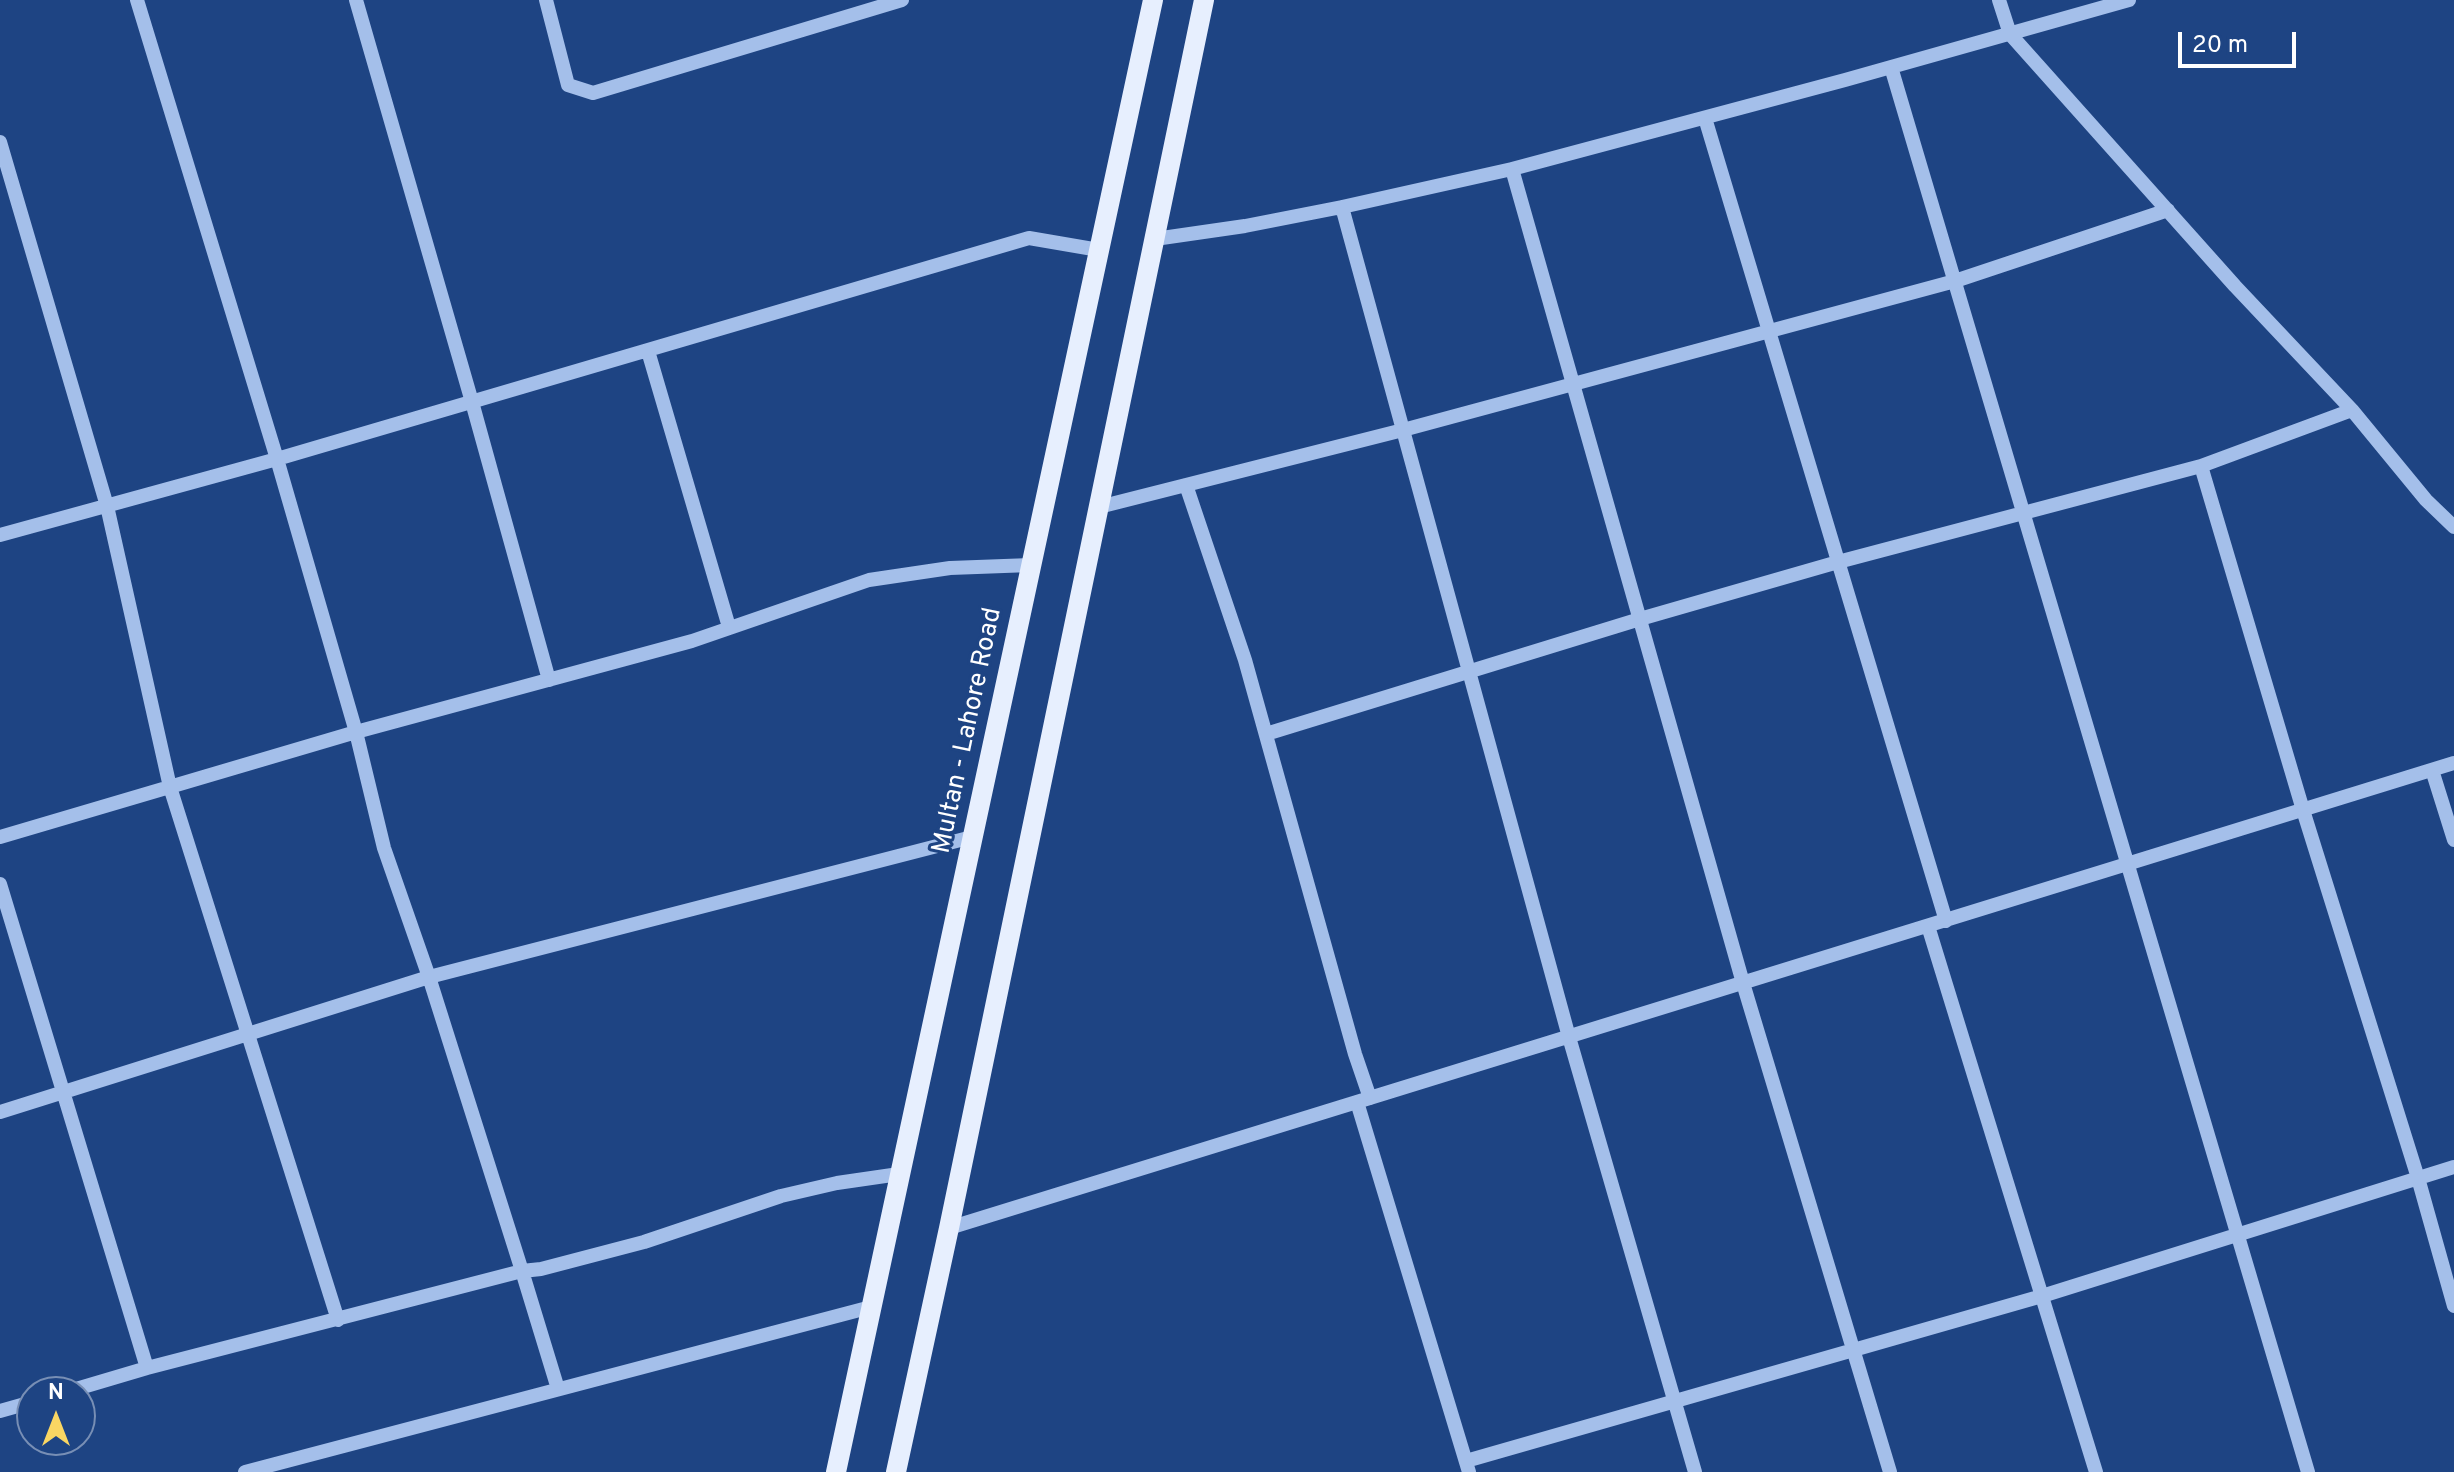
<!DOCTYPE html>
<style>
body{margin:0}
#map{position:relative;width:2454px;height:1472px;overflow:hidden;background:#1e4483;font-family:Overpass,sans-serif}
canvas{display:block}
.north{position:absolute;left:16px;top:1376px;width:80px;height:80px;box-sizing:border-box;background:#1e4483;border:2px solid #788fb5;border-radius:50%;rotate:0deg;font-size:22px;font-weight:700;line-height:32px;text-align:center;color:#fff}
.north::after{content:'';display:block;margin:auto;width:28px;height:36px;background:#f9d663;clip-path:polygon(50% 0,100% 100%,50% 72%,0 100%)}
.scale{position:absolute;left:2178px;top:32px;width:118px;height:36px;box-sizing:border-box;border:4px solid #fff;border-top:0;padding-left:10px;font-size:24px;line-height:28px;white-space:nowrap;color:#fff;-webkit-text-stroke:6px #1e4483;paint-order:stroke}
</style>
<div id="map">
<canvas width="2454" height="1472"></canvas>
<div class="north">N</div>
<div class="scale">20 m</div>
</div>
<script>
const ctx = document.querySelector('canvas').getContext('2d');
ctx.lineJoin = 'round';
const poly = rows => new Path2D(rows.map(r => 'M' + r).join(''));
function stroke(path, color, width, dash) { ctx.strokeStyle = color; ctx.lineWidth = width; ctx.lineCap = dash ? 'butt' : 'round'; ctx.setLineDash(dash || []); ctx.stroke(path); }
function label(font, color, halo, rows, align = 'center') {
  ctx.font = font + ' Overpass,sans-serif'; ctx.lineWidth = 6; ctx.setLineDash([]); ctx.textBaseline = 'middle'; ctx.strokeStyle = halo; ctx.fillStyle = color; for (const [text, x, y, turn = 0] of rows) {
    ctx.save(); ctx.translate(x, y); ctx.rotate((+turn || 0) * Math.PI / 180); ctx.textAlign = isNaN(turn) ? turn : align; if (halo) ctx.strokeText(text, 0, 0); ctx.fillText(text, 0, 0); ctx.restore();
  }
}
stroke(poly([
 [137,0,277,459,356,732,384,848,429,977,522,1271,541,1269,644,1242,781,1196,837,1183,899,1174],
 [356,0,472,402,549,680],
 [546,0,568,85,593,93,902,0],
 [1999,0,2010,34,2235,286,2352,410,2426,500,2454,527],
 [1891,67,2308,1472],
 [1705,118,1946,921],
 [0,142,107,506,170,787,338,1320],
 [1512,169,1743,983,1890,1472],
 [1342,207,1569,1037,1695,1472],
 [1155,239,1245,226,1342,207,1512,169,1845,80,2129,0],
 [648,351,729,627],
 [2201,466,2303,810,2418,1178,2454,1306],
 [1186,485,1245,660,1355,1054,1370,1098],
 [1099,507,1403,430,1955,281,2168,210],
 [0,535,277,459,1029,238,1099,250],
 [1266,734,1640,619,1838,562,2201,466,2352,410],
 [2432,770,2454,840],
 [0,837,356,732,692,641,869,580,950,568,1031,565],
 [0,884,147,1368],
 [1928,926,2096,1472],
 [1357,1102,1469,1472],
 [0,1112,429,977,972,837],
 [949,1228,2454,763],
 [66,1392,147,1368,522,1271,558,1389],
 [0,1411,32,1402],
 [1466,1461,2042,1296,2454,1167],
 [245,1472,871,1307]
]), '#a4bfea', 14);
stroke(poly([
 [836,1472,1153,0],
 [896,1472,949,1228,1204,0]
]), '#e7effe', 20);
label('26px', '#fff', '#1e4483', [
 ["Multan - Lahore Road",969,731,-78]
]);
</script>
